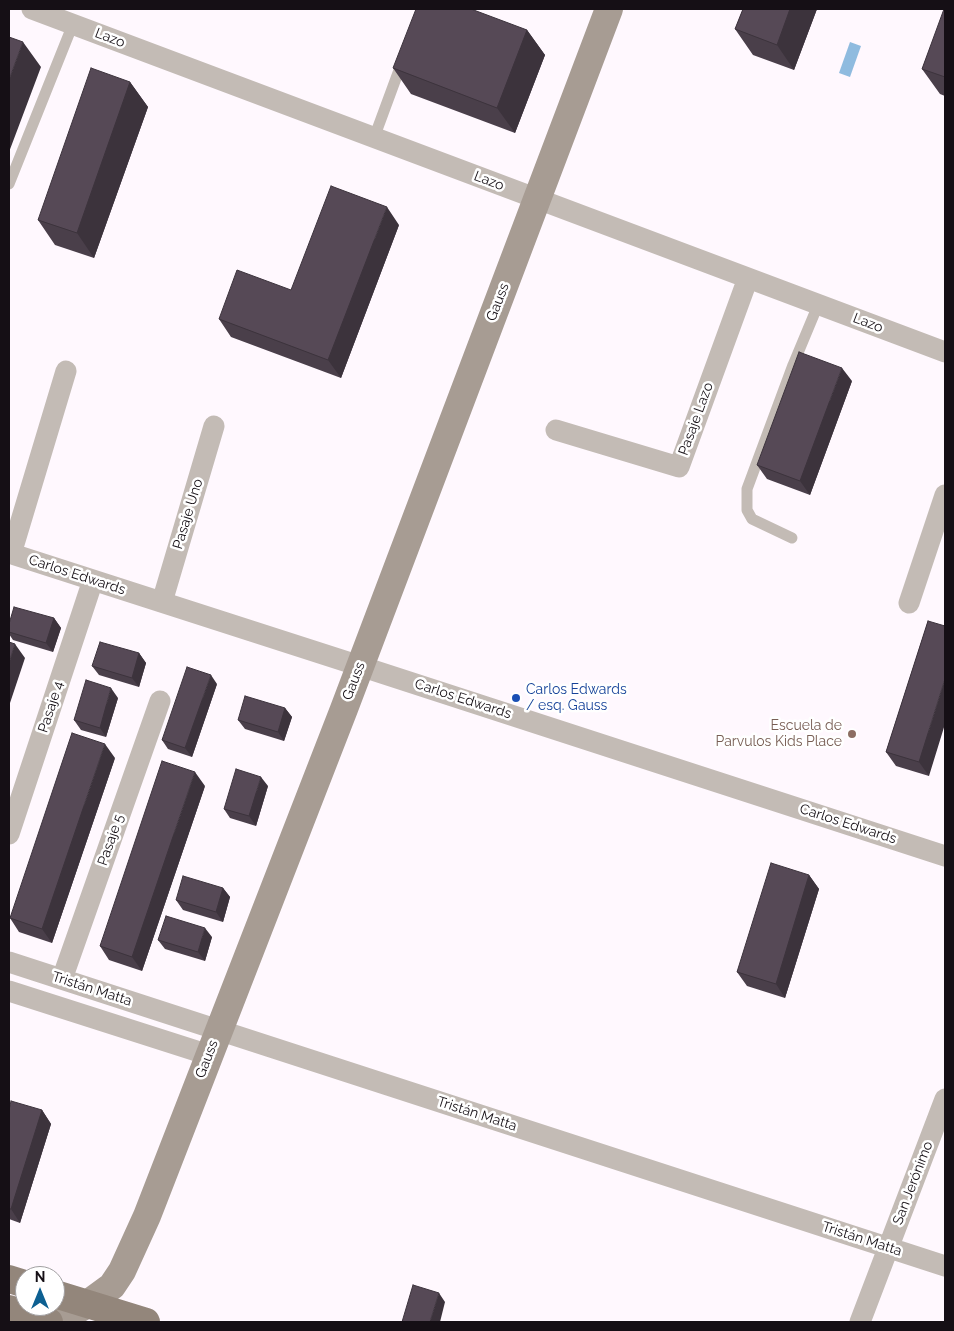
<!DOCTYPE html>
<meta charset="utf-8">
<style>
body{margin:0}
#map{position:relative;width:954px;height:1331px;overflow:hidden;background:#fff8fe;font-family:Raleway,sans-serif}
canvas{display:block}
.frame{position:absolute;inset:0;border:10px solid #150f15;pointer-events:none}
.north{position:absolute;left:15px;top:1266px;width:50px;height:50px;box-sizing:border-box;background:#fff;border:1px solid #a19fa1;border-radius:50%;rotate:0deg;font-size:14px;font-weight:700;line-height:20px;text-align:center;color:#150f15}
.north::after{content:'';display:block;margin:auto;width:18px;height:22px;background:#0d6092;clip-path:polygon(50% 0,100% 100%,50% 72%,0 100%)}
</style>
<div id="map">
<canvas width="954" height="1331"></canvas>
<div class="frame"></div>
<div class="north">N</div>
</div>
<script>
const ctx = document.querySelector('canvas').getContext('2d');
ctx.lineJoin = 'round';
function fillPath(path, color) { ctx.fillStyle = color; ctx.fill(path, 'evenodd'); }
const poly = rows => new Path2D(rows.map(r => 'M' + r).join(''));
function stroke(path, color, width, dash) { ctx.strokeStyle = color; ctx.lineWidth = width; ctx.lineCap = dash ? 'butt' : 'round'; ctx.setLineDash(dash || []); ctx.stroke(path); }
function label(font, color, halo, rows, align = 'center') {
  ctx.font = font + ' Raleway,sans-serif'; ctx.lineWidth = 5; ctx.setLineDash([]); ctx.textBaseline = 'middle'; ctx.strokeStyle = halo; ctx.fillStyle = color; for (const [text, x, y, turn = 0] of rows) {
    ctx.save(); ctx.translate(x, y); ctx.rotate((+turn || 0) * Math.PI / 180); ctx.textAlign = isNaN(turn) ? turn : align; if (halo) ctx.strokeText(text, 0, 0); ctx.fillText(text, 0, 0); ctx.restore();
  }
}
fillPath(poly([
 [850,42,861,46,850,77,839,73]
]), '#8fbbdf');
stroke(poly([
 [374,138,402,62],
 [9,184,73,24],
 [792,538,752,519,747,510,747,489,793,365,818,305]
]), '#c3bbb5', 11);
stroke(poly([
 [32,9,945,352],
 [556,430,679,467,748,278],
 [9,553,360,666,945,856],
 [11,554,66,371],
 [162,602,214,426],
 [909,603,945,495],
 [9,834,93,580],
 [9,962,945,1266],
 [62,979,160,701],
 [9,991,209,1055],
 [860,1322,945,1099]
]), '#c3bbb5', 21);
stroke(poly([
 [55,1322,86,1305,112,1286,122,1271,147,1216,344,709,609,9]
]), '#a79c93', 28);
stroke(poly([
 [9,1279,25,1284],
 [55,1294,146,1322],
 [9,1309,49,1322]
]), '#93867b', 28);
fillPath(poly([
 [743,9,817,9,794,70,753,55,735,29],
 [945,9,945,96,940,94,922,69],
 [527,30,545,55,515,133,411,94,393,68],
 [130,82,148,107,94,258,55,245,38,220],
 [399,225,341,378,231,337,219,319,291,290],
 [852,381,810,495,767,479,757,465],
 [54,618,61,628,53,652,13,640,9,634,9,624],
 [928,621,929,776,896,766,886,752],
 [139,653,146,663,139,687,99,675,92,666],
 [217,684,192,757,168,749,162,740],
 [118,698,106,737,81,730,74,720],
 [285,708,292,717,284,741,245,729,238,720],
 [115,758,52,943,19,932,10,918],
 [205,786,142,971,109,960,100,946],
 [268,786,256,826,230,818,224,809],
 [809,875,819,889,785,998,747,986,737,972],
 [223,888,230,897,223,922,183,910,176,900],
 [212,937,205,961,165,949,158,940],
 [9,1110,42,1110,51,1124,20,1223,9,1219]
]), '#4a3f4a');
fillPath(poly([
 [790,9,817,9,794,70,777,45],
 [527,30,545,55,515,133,497,108],
 [23,42,41,67,9,152,9,80],
 [130,82,148,107,94,258,77,233],
 [387,207,399,225,341,378,328,360],
 [842,368,852,381,810,495,800,481],
 [54,618,61,628,53,652,46,643],
 [15,644,25,658,9,706,9,663],
 [139,653,146,663,139,687,132,678],
 [211,675,217,684,192,757,185,748],
 [945,679,945,724,929,776,919,762],
 [111,688,118,698,106,737,100,728],
 [285,708,292,717,284,741,278,732],
 [105,744,115,758,52,943,42,929],
 [195,772,205,786,142,971,132,957],
 [261,777,268,786,256,826,249,816],
 [809,875,819,889,785,998,776,984],
 [223,888,230,897,223,922,216,912],
 [205,928,212,937,205,961,198,952],
 [42,1110,51,1124,20,1223,11,1209],
 [439,1293,445,1302,440,1322,430,1322]
]), '#3c333c');
const building = poly([
 [416,9,471,9,527,30,497,108,393,68,416,9],
 [743,9,790,9,777,45,735,29,743,9],
 [944,9,945,9,945,77,922,69,944,9],
 [9,37,23,42,9,80,9,37],
 [91,68,130,82,77,233,38,220,91,68],
 [331,186,387,207,328,360,219,319,237,270,291,290,331,186],
 [799,352,842,368,800,481,757,465,799,352],
 [14,607,54,618,46,643,9,632,9,624,14,607],
 [928,621,945,626,945,679,919,762,886,752,928,621],
 [9,642,15,644,9,663,9,642],
 [100,642,139,653,132,678,92,666,100,642],
 [187,667,211,675,185,748,162,740,187,667],
 [86,680,111,688,100,728,74,720,86,680],
 [245,696,285,708,278,732,238,720,245,696],
 [72,733,105,744,42,929,10,918,72,733],
 [162,761,195,772,132,957,100,946,162,761],
 [236,769,261,777,249,816,224,809,236,769],
 [771,863,809,875,776,984,737,972,771,863],
 [183,876,223,888,216,912,176,900,183,876],
 [166,916,205,928,198,952,158,940,166,916],
 [11,1101,42,1110,11,1209,9,1209,9,1110,11,1101],
 [413,1285,439,1293,430,1322,402,1322,413,1285]
]);
fillPath(building, '#564956');
stroke(building, '#3c333c', 1);
for (const [x, y, r, color] of [
 [516,698,5,"#1a4fb4"],
 [852,734,5,"#8d6e63"]
]) { const dot = new Path2D(); dot.arc(x, y, r, 0, 2 * Math.PI); ctx.fillStyle = color; ctx.fill(dot); stroke(dot, '#fff', 2); }
label('14px', '#150f15', '#fff', [
 ["Lazo",110,38,21],
 ["Lazo",489,181,21],
 ["Gauss",498,302,-69],
 ["Lazo",868,323,21],
 ["Pasaje Lazo",696,419,-70],
 ["Pasaje Uno",188,514,-73],
 ["Carlos Edwards",77,575,18],
 ["Gauss",354,681,-69],
 ["Carlos Edwards",463,699,18],
 ["Pasaje 4",51,707,-72],
 ["Carlos Edwards",848,824,18],
 ["Pasaje 5",111,840,-71],
 ["Tristán Matta",92,989,18],
 ["Gauss",207,1059,-69],
 ["Tristán Matta",477,1114,18],
 ["San Jerónimo",913,1183,-69],
 ["Tristán Matta",862,1239,18]
]);
label('14px', '#164399', '#fff', [
 ["Carlos Edwards",526,690],
 ["/ esq. Gauss",526,706]
], 'left');
label('14px', '#785e54', '#fff', [
 ["Escuela de",842,726],
 ["Parvulos Kids Place",842,742]
], 'right');
</script>
